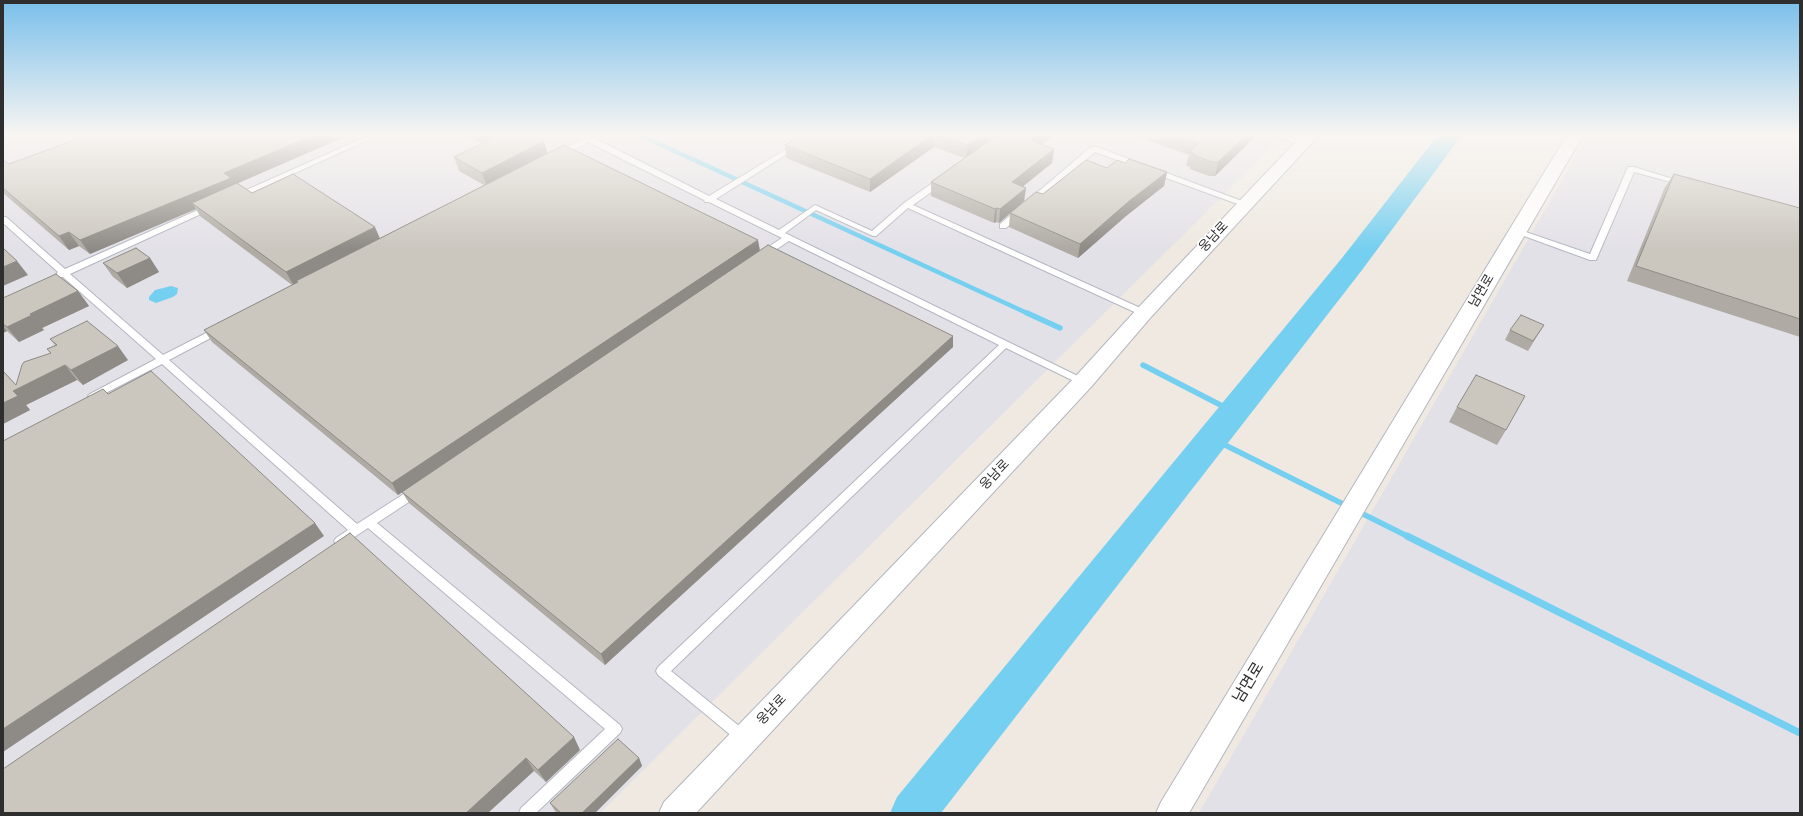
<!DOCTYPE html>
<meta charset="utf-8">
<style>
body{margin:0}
#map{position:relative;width:1803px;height:816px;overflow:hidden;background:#efe9e1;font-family:"DM Sans",sans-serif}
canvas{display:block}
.frame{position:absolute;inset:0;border:4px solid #2e2e2e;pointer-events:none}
</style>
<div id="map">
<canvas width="1803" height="816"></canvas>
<div class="frame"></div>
</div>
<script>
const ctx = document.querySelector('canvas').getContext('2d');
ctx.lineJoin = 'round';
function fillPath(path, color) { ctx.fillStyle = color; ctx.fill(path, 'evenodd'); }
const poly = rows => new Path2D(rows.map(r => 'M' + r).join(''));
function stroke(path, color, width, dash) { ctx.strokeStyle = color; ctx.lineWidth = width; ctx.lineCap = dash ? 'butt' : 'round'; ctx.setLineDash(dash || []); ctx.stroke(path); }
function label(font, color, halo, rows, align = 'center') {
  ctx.font = font + ' "DM Sans","Noto Sans KR",sans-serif'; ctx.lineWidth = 3.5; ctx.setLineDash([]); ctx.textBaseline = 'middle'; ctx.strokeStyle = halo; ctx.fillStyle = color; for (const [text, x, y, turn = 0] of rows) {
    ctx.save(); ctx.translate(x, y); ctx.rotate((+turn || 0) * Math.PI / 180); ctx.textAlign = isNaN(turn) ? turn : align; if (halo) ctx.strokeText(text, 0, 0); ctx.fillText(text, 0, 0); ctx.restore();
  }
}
fillPath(poly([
 [3,135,1284,135,600,813,3,813],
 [1588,135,1800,135,1800,813,1199,813]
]), '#e3e1e8');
fillPath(poly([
 [171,286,178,288,177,294,173,297,156,303,149,300,149,297,155,290]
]), '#75cff0');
stroke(poly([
 [640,135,1029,314]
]), '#75cff0', 4.5);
stroke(poly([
 [1027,313,1060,328],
 [1143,365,1234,412],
 [1213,439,1349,507],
 [1357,511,1409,537]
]), '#75cff0', 5.5);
stroke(poly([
 [1407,536,1800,733]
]), '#75cff0', 7);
fillPath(poly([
 [1438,135,1462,135,1362,270,941,813,890,813,897,797,1342,258,1438,135]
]), '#75cff0');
const lane = poly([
 [370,135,379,135,240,198,234,198,233,196,370,135],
 [576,135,584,135,592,137,709,196,798,142,786,137,786,135,794,135,803,138,810,135,817,135,716,199,779,230,815,205,872,231,904,203,938,179,944,179,944,183,913,205,1147,311,1149,313,1147,315,1141,315,908,208,876,236,873,236,816,210,785,233,1086,380,1088,382,1086,384,1080,384,1006,348,671,671,749,734,751,738,749,742,744,744,739,742,658,675,656,671,658,667,999,345,789,241,765,257,759,257,759,253,782,238,709,202,705,202,704,200,588,142,563,156,557,156,557,152,582,139,576,135],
 [1275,135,1285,135,1307,143,1300,145,1275,135],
 [1091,147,1097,147,1250,204,1249,206,1243,206,1095,152,1006,228,1000,228,1000,224,1091,147],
 [1628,167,1634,167,1686,183,1682,185,1634,172,1596,260,1590,260,1513,232,1514,230,1520,230,1590,254,1628,167],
 [207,206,210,206,214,208,70,274,163,355,216,328,222,328,224,330,222,332,169,360,357,524,413,488,421,488,422,491,421,494,377,523,620,725,622,729,620,733,536,813,519,813,521,808,605,729,368,528,344,544,340,546,336,544,334,541,336,538,348,530,162,364,96,398,90,398,88,396,90,394,156,359,63,277,57,277,56,275,58,272,3,223,3,217,6,217,65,269,207,206]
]);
const secondary = poly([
 [1302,135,1319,135,1151,317,1091,387,696,813,659,813,664,802,1075,377,1137,309,1302,135],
 [1567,135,1583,135,1189,813,1156,813,1161,802,1567,135]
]);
stroke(lane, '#b4b7c1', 2);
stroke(secondary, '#b4b7c1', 2);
fillPath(lane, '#fff');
fillPath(secondary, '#fff');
fillPath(poly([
 [465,135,531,135,548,153,760,251,953,336,953,347,605,665,409,503,402,492,509,420,398,495,212,342,204,330,292,285,200,216,196,209,90,254,79,246,69,250,3,193,3,160,9,164,238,184,252,193,380,238,484,185,459,171,454,157,482,144],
 [802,135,1054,135,1041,144,1054,149,1052,163,1023,186,1026,188,1024,201,999,223,996,222,994,223,931,196,931,182,964,158,934,147,870,192,786,158,785,145],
 [1133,135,1257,135,1215,176,1209,176,1190,169,1190,167,1186,165,1189,155],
 [1125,163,1167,172,1164,186,1126,216,1078,258,1009,227,1010,213,1043,194,1107,168],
 [1674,174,1800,208,1800,337,1627,281,1665,187],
 [150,258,159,272,127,288,113,277,103,263],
 [78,291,89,306,42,328,44,330,19,342,7,331,3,333,3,298],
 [1544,325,1528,351,1505,340,1510,330],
 [50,339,128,360,83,385,77,380,26,405,30,410,3,424,3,371,16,385,50,353,47,349,55,345],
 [1457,407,1506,430,1497,445,1449,422],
 [580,750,546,782,534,771,3,813],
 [639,758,642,766,595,813,557,813,555,811,550,803]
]), '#afaba4');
fillPath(poly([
 [314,135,349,135,234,185,192,203,196,209,90,254,80,240,224,173],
 [932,135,934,135,934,147,870,192,870,179],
 [983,135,1002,135,966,159,967,145],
 [1038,135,1054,135,1029,154,1030,140],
 [1247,135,1257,135,1215,176,1218,162],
 [544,141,548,155,487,186,482,173],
 [1054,149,1052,163,1011,196,1012,182],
 [1167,172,1164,186,1126,216,1078,258,1080,244,1128,202],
 [1026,188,1024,201,999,223,1000,209],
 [997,208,996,222,994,223,995,209],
 [375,227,381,241,296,281,298,284,294,286,286,272],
 [69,232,79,246,69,250,59,236],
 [758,240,760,251,398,495,392,483],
 [150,258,159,272,127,288,117,273],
 [17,261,28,275,3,286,3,267],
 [78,291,89,306,42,328,44,330,19,342,7,327,30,314],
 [3,327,7,331,3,333],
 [953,336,953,347,605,665,601,654],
 [118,346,128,360,83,385,71,370],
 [65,365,77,380,26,405,30,410,3,424,3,403,13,391],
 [315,523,324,536,3,752,3,729],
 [574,737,580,750,546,782,538,770],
 [526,758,534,771,488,813,466,813],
 [639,758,642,766,595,813,582,813]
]), '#8e8b86');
const building = poly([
 [88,135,314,135,224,173,231,178,80,240,69,232,59,236,3,188,3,160,9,164,88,135],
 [487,135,531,135,544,141,482,173,454,157,493,138,487,135],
 [802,135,932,135,870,179,785,145,802,135],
 [937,135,983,135,967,145,937,135],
 [997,135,1038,135,1030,140,1054,149,1012,182,1026,188,1000,209,997,208,995,209,931,182,997,135],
 [1174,135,1247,135,1218,162,1212,162,1193,155,1195,154,1190,152,1199,143,1174,135],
 [564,145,758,240,392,483,204,330,298,282,296,281,564,145],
 [1129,159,1167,172,1128,202,1080,244,1010,213,1036,192,1043,194,1086,160,1107,168,1117,160,1125,163,1129,159],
 [293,174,375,227,286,272,192,203,237,183,252,193,293,174],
 [1674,174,1800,208,1800,319,1636,266,1674,174],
 [768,245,953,336,601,654,402,492,768,245],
 [3,248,17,261,3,267,3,248],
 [136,248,150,258,117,273,103,263,136,248],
 [56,274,78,291,30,314,32,315,7,327,3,324,3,298,56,274],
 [1521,315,1544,325,1533,341,1510,330,1521,315],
 [87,321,118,346,71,370,65,365,13,391,18,396,3,403,3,371,16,385,22,365,24,362,51,353,47,349,57,345,50,339,87,321],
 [151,371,315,523,3,729,3,441,103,389,108,394,151,371],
 [1476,375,1525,396,1506,430,1457,407,1476,375],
 [350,533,574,737,538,770,526,758,466,813,3,813,3,769,350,533],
 [618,739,639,758,582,813,561,813,550,803,618,739]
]);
fillPath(building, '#cbc7bf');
stroke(building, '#8e8b86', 1);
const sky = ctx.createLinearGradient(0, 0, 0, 249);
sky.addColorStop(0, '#7abfeb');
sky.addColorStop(0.54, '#f8f5f2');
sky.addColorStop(1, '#f8f5f200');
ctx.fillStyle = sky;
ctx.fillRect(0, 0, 1803, 249);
label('13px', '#2e2e2e', '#fff', [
 ["웅남로",1214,237,-47],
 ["남면로",1482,291,-59],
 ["웅남로",995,475,-46],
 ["웅남로",772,710,-46]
]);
label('16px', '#2e2e2e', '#fff', [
 ["남면로",1249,683,-59]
]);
</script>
